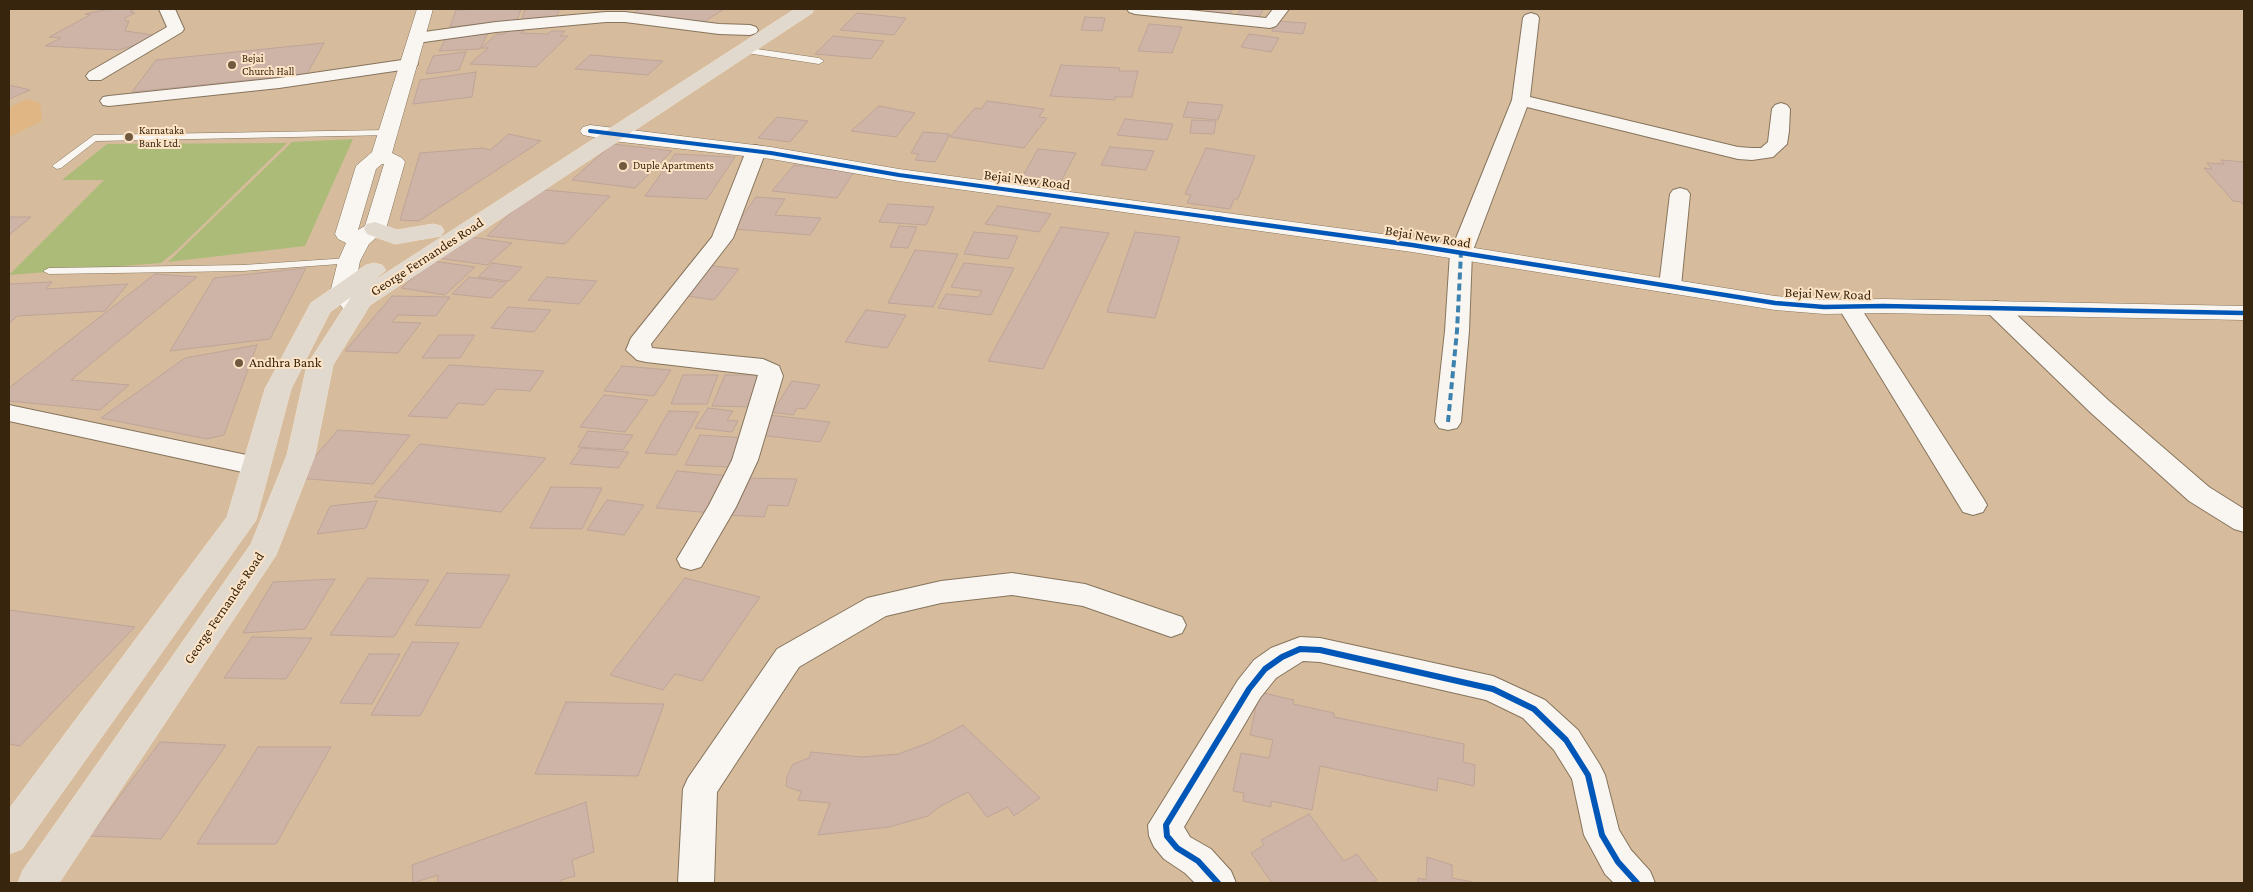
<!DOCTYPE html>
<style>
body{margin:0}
#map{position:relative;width:2253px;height:892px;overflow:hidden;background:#d6bc9c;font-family:"Crimson Pro",serif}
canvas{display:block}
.frame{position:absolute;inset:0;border:10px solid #38250d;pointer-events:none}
</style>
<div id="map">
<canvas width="2253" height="892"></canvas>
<div class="frame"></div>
</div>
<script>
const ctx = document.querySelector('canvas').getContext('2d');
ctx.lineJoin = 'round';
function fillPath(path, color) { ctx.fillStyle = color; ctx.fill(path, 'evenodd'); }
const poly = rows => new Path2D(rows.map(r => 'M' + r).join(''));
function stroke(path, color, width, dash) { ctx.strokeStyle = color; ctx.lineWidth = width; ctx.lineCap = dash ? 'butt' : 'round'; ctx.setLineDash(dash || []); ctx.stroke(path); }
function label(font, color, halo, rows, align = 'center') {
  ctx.font = font + ' "Crimson Pro",serif'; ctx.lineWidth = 4; ctx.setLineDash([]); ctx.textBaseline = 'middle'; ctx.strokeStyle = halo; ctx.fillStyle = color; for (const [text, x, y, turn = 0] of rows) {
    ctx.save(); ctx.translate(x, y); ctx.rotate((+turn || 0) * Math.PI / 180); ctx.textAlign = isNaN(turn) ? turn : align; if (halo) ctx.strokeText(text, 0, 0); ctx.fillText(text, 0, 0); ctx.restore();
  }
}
fillPath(poly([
 [27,99,40,103,42,121,9,137,9,108]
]), '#dfb684');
fillPath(poly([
 [353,139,305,246,168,262,292,142],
 [287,143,177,250,161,263,9,275,104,180,62,180,107,144]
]), '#acbb78');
const building = poly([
 [109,9,135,9,130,12,135,13,125,18,125,21,129,21,125,31,154,35,139,44,119,50,45,46,61,38,49,37,90,15,85,14,109,9],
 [474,9,521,9,517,20,450,27,456,10,474,9],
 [525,9,559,9,557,17,536,20,522,19,525,9],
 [638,9,724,9,702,23,633,15,638,9],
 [1209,9,1233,9,1226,18,1204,15,1209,9],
 [1241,9,1264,9,1258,18,1237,15,1241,9],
 [857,13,906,18,894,35,840,30,857,13],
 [1085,17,1105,18,1102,31,1081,30,1085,17],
 [1275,21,1306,23,1303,34,1272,31,1275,21],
 [1149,24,1182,27,1172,53,1138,51,1149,24],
 [511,28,526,29,521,33,547,34,552,31,565,31,560,36,568,36,536,67,470,64,488,48,481,48,497,34,504,34,511,28],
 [488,33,480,49,439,51,448,35,488,33],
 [1249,34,1279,38,1271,52,1241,47,1249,34],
 [833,36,884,41,871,59,815,54,833,36],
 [324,43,307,74,132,92,156,60,324,43],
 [466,52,459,70,426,74,433,56,466,52],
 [590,55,663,61,648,75,575,69,590,55],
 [1061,65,1120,68,1119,71,1138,71,1132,97,1115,97,1115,100,1050,96,1061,65],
 [476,72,472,97,413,104,420,80,476,72],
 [9,85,30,90,9,99,9,85],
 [987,101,1044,109,1039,117,1047,118,1024,148,950,137,975,108,981,109,987,101],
 [1188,102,1223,105,1218,120,1183,117,1188,102],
 [879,106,915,113,896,137,851,131,879,106],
 [777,117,808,121,790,142,758,138,777,117],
 [1125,119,1173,124,1167,140,1117,135,1125,119],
 [1192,120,1216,121,1214,134,1190,133,1192,120],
 [923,132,950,134,935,162,915,160,919,154,911,153,923,132],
 [509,134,541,141,419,221,400,220,420,153,482,148,490,150,509,134],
 [612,144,672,151,635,188,572,180,612,144],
 [1110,147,1154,151,1146,170,1101,165,1110,147],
 [1206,148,1255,156,1238,199,1234,199,1230,209,1187,203,1191,195,1185,194,1206,148],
 [1038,149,1076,153,1060,183,1021,179,1038,149],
 [675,154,735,157,707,199,645,196,675,154],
 [2221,160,2244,162,2244,206,2241,202,2233,201,2204,168,2212,169,2207,163,2224,164,2221,160],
 [794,165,854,172,837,198,772,191,794,165],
 [535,189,610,196,565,244,487,236,535,189],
 [756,197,785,199,775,215,821,218,810,235,733,229,756,197],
 [888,204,934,207,926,225,879,222,888,204],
 [998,206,1046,213,1051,214,1039,232,985,224,998,206],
 [9,217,31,217,9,235,9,217],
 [899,226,917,227,908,248,890,247,899,226],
 [1061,227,1109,233,1043,369,988,361,1061,227],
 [974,232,1018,236,1008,259,964,254,974,232],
 [1135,232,1180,237,1155,318,1107,312,1135,232],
 [464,236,512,243,487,265,438,258,464,236],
 [915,250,958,254,933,307,888,303,915,250],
 [432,261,475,267,445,295,401,288,432,261],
 [492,263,522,267,509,281,478,277,492,263],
 [964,263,1014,268,991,315,938,308,946,294,978,297,982,291,951,287,964,263],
 [706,265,739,269,714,300,680,295,706,265],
 [306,268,270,339,170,351,214,278,306,268],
 [155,274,197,277,71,380,129,385,100,410,9,401,9,388,155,274],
 [469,277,505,282,507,282,491,298,452,294,469,277],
 [547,277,597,281,579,304,528,300,547,277],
 [52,282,46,289,128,284,105,311,17,316,9,324,9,284,52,282],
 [392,296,450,297,436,316,398,315,392,322,421,323,398,353,345,351,392,296],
 [508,307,551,310,534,332,491,328,508,307],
 [866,310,906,315,887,348,845,342,866,310],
 [439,335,475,335,460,358,422,358,439,335],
 [257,345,224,435,207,439,101,418,185,358,257,345],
 [449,365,544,371,530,391,496,389,484,405,458,403,447,418,408,416,449,365],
 [622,366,671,370,654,396,604,391,622,366],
 [683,375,718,375,707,404,671,404,683,375],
 [725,375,763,375,752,407,712,406,725,375],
 [792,381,820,385,805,409,797,408,793,415,772,412,792,381],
 [604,395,648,400,625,432,580,427,604,395],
 [708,408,733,411,727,420,738,421,732,432,695,428,708,408],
 [669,411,699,412,676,455,645,453,669,411],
 [769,415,830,422,820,442,758,435,769,415],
 [338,430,410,435,373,484,296,478,338,430],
 [588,431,633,435,623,450,578,447,588,431],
 [700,435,746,438,732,467,685,465,700,435],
 [420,444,546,458,501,512,374,497,420,444],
 [581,448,629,452,618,468,570,464,581,448],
 [677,471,731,476,711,513,656,508,677,471],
 [741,478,797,479,788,506,768,505,764,517,726,515,741,478],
 [551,487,602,488,582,529,530,528,551,487],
 [607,500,644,505,624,535,587,530,607,500],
 [377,501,366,528,317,534,330,506,377,501],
 [447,573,510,575,480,628,415,625,447,573],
 [368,578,429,580,394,637,330,635,368,578],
 [685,578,760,597,702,681,675,674,663,690,610,675,685,578],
 [335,579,305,629,243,633,273,582,335,579],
 [9,610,135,627,20,746,9,744,9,610],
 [252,637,312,638,286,679,224,678,252,637],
 [412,642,459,643,420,716,371,715,412,642],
 [369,654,400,654,372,704,340,703,369,654],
 [1259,692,1294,700,1293,704,1334,713,1334,717,1464,744,1463,762,1475,765,1474,786,1438,778,1437,791,1320,766,1312,810,1271,801,1271,807,1243,801,1244,793,1233,791,1241,753,1269,758,1273,740,1250,735,1259,692],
 [566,702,664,704,638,776,535,774,566,702],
 [963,725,1040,798,1014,816,1008,807,987,817,968,792,939,807,928,816,889,827,818,835,830,803,798,800,802,790,798,791,786,786,787,776,793,764,809,758,811,752,862,757,898,754,928,743,963,725],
 [160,742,226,745,161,839,90,836,160,742],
 [258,747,331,747,276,844,197,844,258,747],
 [586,802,594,852,572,860,575,876,561,880,562,883,438,883,438,875,413,883,412,865,586,802],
 [1309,814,1344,861,1357,854,1377,880,1371,883,1272,883,1251,853,1264,845,1261,840,1309,814],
 [1427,857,1452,865,1452,878,1473,882,1473,883,1418,883,1418,878,1426,880,1427,857]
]);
fillPath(building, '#ceb3a7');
stroke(building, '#bea498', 1);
const service = poly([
 [743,47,819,58,824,61,819,64,740,52,740,48,743,47],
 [387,130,391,131,391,135,96,141,61,168,57,169,52,166,94,135,387,130],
 [349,258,355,261,353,263,243,271,49,274,43,271,49,268,243,265,349,258]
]);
const minor = poly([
 [159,9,175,9,184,29,182,32,101,80,89,80,86,76,89,72,167,27,159,9],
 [1127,9,1179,9,1266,18,1273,9,1289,9,1276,26,1270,28,1135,14,1129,12,1127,9],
 [606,12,625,12,719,24,750,25,756,27,758,30,756,33,750,35,719,34,625,22,606,22,496,32,417,43,411,42,409,38,411,34,417,33,496,22,606,12],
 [1531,13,1537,15,1539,18,1530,97,1738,147,1752,148,1761,148,1768,142,1772,109,1775,105,1781,103,1787,105,1790,109,1789,131,1787,144,1773,157,1752,160,1738,159,1527,107,1472,253,1469,331,1461,422,1457,428,1448,430,1439,428,1435,422,1445,331,1450,253,1512,100,1523,18,1525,15,1531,13],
 [409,59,415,60,418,64,415,68,279,88,109,106,103,105,100,101,103,97,109,96,279,78,409,59],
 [756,145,763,147,766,151,733,238,651,344,652,348,763,359,779,366,783,376,758,460,736,507,701,567,691,570,681,567,677,559,709,505,732,460,758,375,646,362,637,360,626,350,631,338,712,237,746,151,749,147,756,145],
 [1680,188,1687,190,1690,194,1681,286,1678,291,1670,293,1662,291,1659,286,1670,194,1673,190,1680,188],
 [1849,300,1857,302,1860,307,1983,498,1987,505,1983,512,1973,515,1963,512,1838,307,1841,302,1849,300],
 [1996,301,2004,303,2108,400,2209,487,2244,509,2244,532,2234,529,2189,501,2090,412,1988,313,1984,308,1988,303,1996,301],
 [9,405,256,457,265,460,269,466,265,472,256,475,9,421,9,405],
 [1012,573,1085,584,1182,617,1186,625,1182,633,1171,637,1083,606,1012,595,941,603,886,616,799,667,717,792,714,883,678,883,683,789,688,778,777,649,867,598,941,581,1012,573],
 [1300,637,1320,638,1493,676,1545,700,1578,730,1600,765,1605,775,1619,830,1631,850,1650,871,1655,883,1614,883,1605,874,1584,835,1572,779,1554,750,1523,718,1486,700,1320,662,1303,661,1276,678,1260,698,1184,827,1190,837,1211,849,1231,871,1236,883,1195,883,1185,873,1164,859,1154,847,1149,836,1148,825,1238,680,1254,660,1271,648,1300,637]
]);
const tertiary = poly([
 [417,9,433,9,392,153,402,158,405,162,386,229,369,244,360,261,354,292,368,308,365,313,356,315,347,313,330,293,338,261,346,243,338,239,335,234,356,166,372,152,417,9],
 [382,164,384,164,365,226,358,230,376,169,382,164],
 [590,125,771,147,899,169,1412,238,1775,296,1824,300,1883,299,2244,306,2244,320,1883,313,1824,314,1775,310,1412,252,899,181,771,159,613,141,583,135,580,131,583,127,590,125]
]);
const primary = poly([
 [795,9,814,9,812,13,370,305,333,365,315,455,276,555,59,883,18,883,23,870,251,544,287,455,307,365,351,297,330,312,291,389,256,520,251,527,22,849,9,854,9,809,227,517,265,389,311,303,366,265,374,263,382,265,386,270,369,284,795,9],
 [375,222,397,230,433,224,441,226,444,231,441,236,395,244,367,234,364,229,367,224,375,222]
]);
stroke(service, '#86745d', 1);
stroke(minor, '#86745d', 2);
stroke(tertiary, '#86745d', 1);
stroke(primary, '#ede1d2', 1);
fillPath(service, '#f9f5f0');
fillPath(minor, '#f9f5f0');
fillPath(tertiary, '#f9f5f0');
fillPath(primary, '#e1d9ce');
stroke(poly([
 [1448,422,1457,331,1461,253]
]), '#3d81af', 4, [7, 4]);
stroke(poly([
 [590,131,771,153,899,175,1224,219]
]), '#0057b8', 4);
stroke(poly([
 [1214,218,1412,245,1775,303,1824,307,1883,306,2244,313]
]), '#0057b8', 4.5);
stroke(poly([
 [1218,883,1198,861,1177,848,1167,836,1166,825,1249,689,1265,669,1282,657,1300,649,1320,650,1493,689,1534,709,1566,740,1588,775,1602,835,1618,862,1637,883]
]), '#0057b8', 6);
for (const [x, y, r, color] of [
 [232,65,5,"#6f5a3f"],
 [129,137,5,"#6f5a3f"],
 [623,166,5,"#6f5a3f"],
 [239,363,5,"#6f5a3f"]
]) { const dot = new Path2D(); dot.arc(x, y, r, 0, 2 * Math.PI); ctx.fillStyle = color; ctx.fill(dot); stroke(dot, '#fde4c7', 2); }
label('11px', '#38250d', '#fde4c7', [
 ["Bejai",242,59],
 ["Church Hall",242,72],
 ["Karnataka",139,131],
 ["Bank Ltd.",139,144],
 ["Duple Apartments",633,166]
], 'left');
label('14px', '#38250d', '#fde4c7', [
 ["Bejai New Road",1027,180,7],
 ["Bejai New Road",1428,237,9],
 ["George Fernandes Road",427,257,-33],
 ["Bejai New Road",1828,294,2],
 ["George Fernandes Road",224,608,-56]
]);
label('14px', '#38250d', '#fde4c7', [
 ["Andhra Bank",249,363]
], 'left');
</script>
